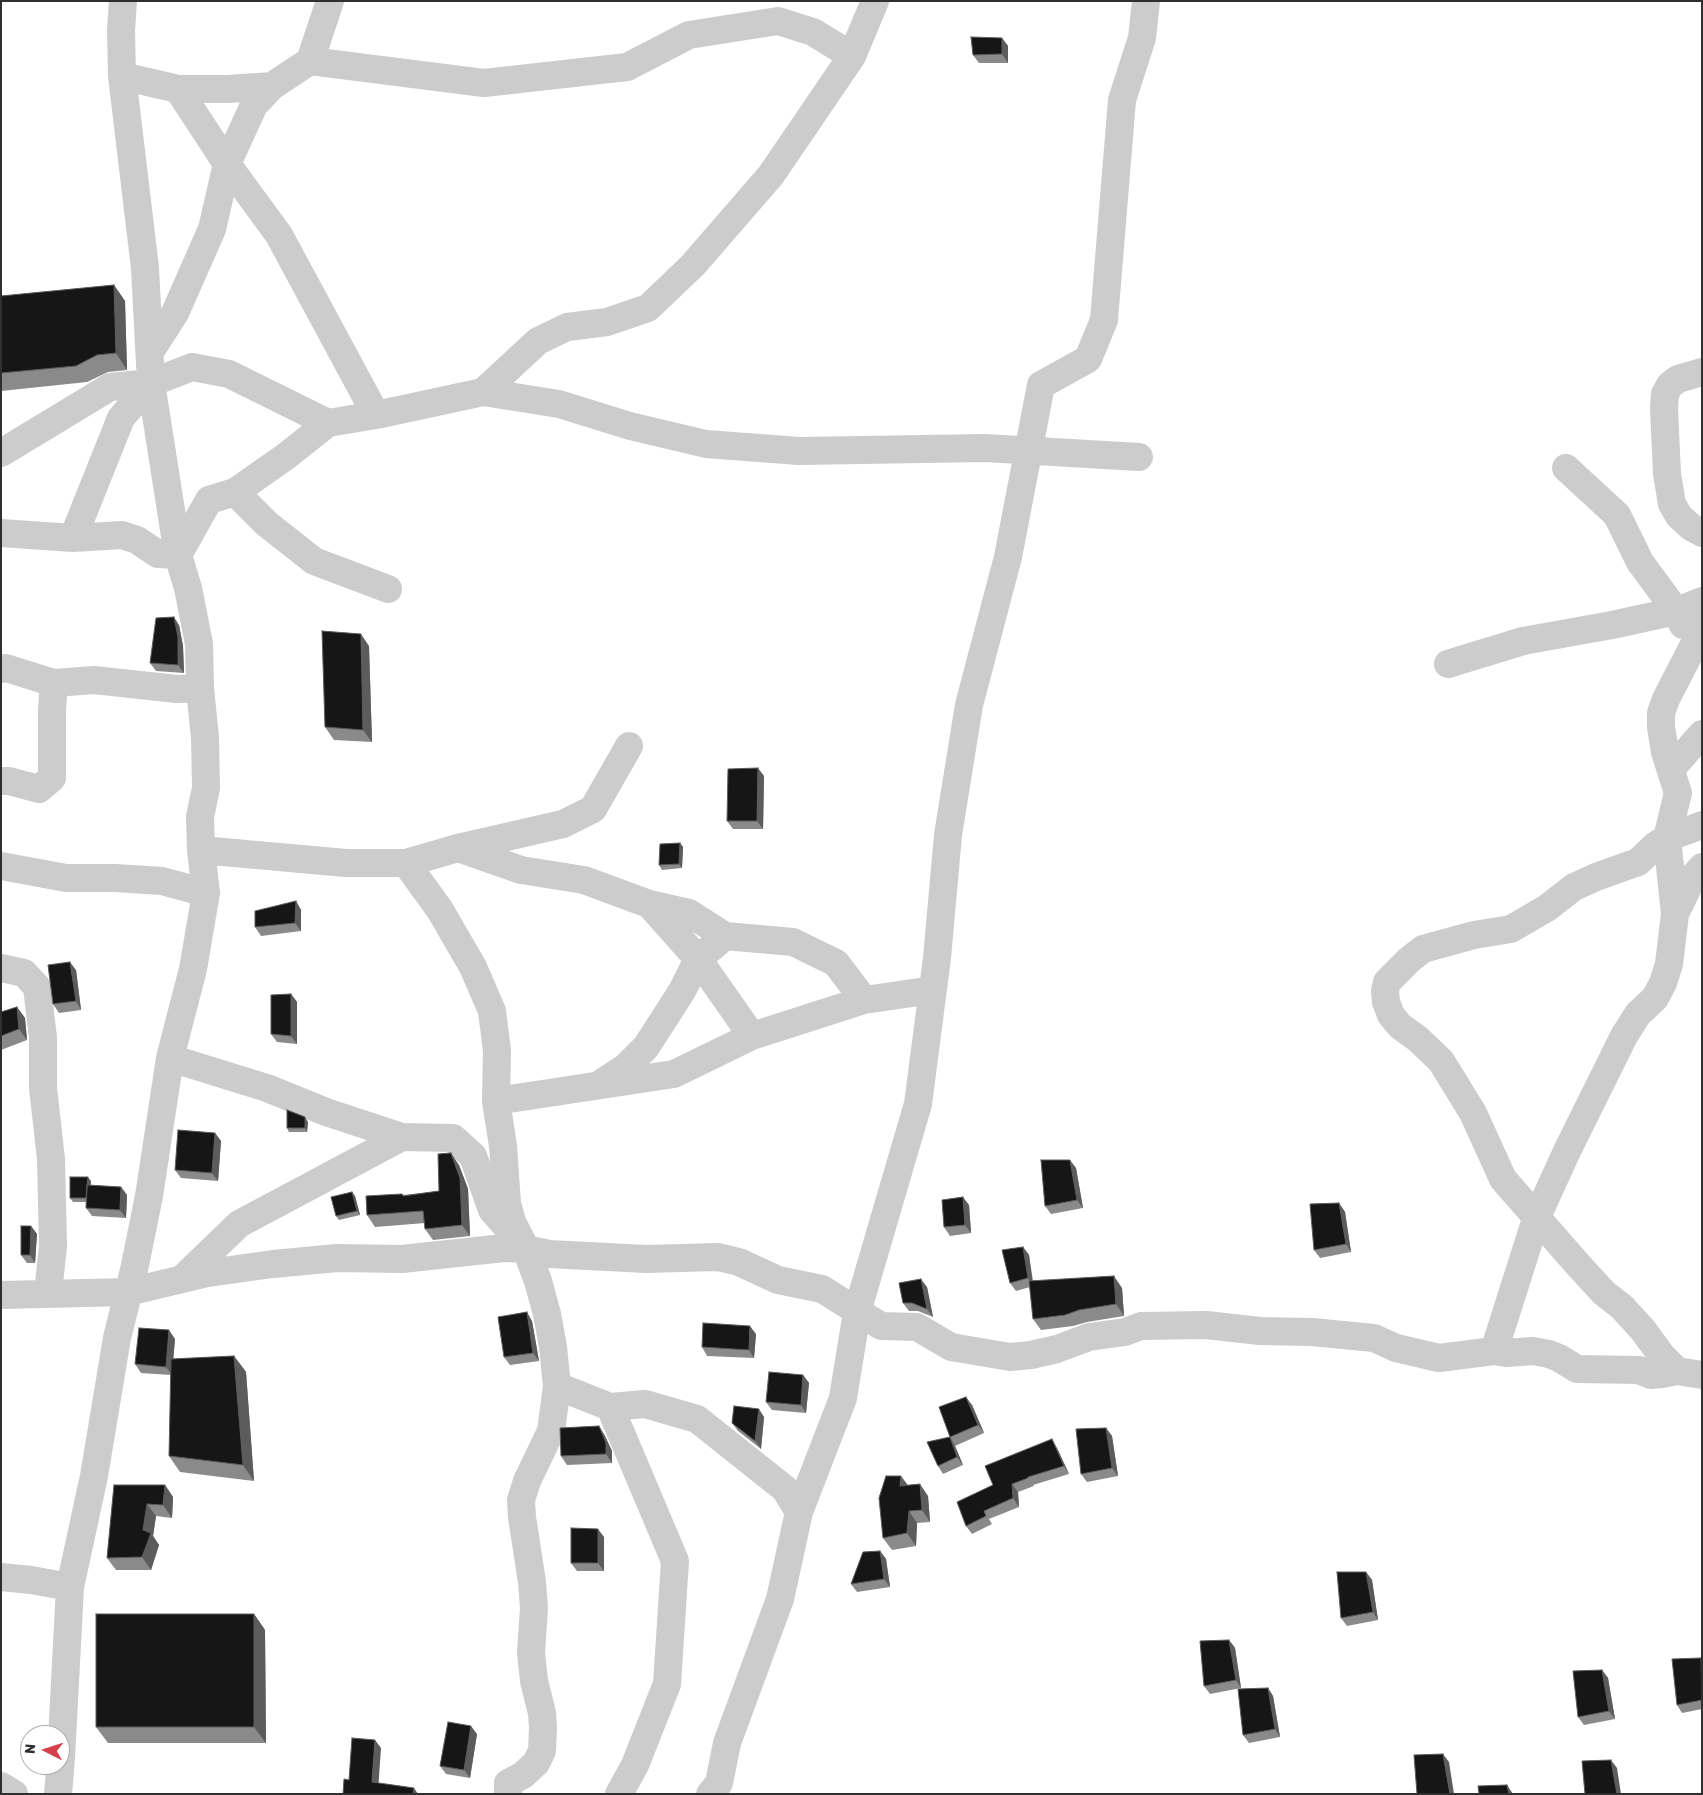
<!DOCTYPE html>
<style>
body{margin:0}
#map{position:relative;width:1703px;height:1795px;overflow:hidden;background:#fff;font-family:Rubik,sans-serif}
canvas{display:block}
.frame{position:absolute;inset:0;border:2px solid #2f2f2f;pointer-events:none}
.north{position:absolute;left:20px;top:1725px;width:50px;height:50px;box-sizing:border-box;background:#fff;border:1px solid #acacac;border-radius:50%;rotate:275deg;font-size:14px;font-weight:700;line-height:20px;text-align:center;color:#2f2f2f}
.north::after{content:'';display:block;margin:auto;width:18px;height:22px;background:#d5414b;clip-path:polygon(50% 0,100% 100%,50% 72%,0 100%)}
</style>
<div id="map">
<canvas width="1703" height="1795"></canvas>
<div class="frame"></div>
<div class="north">N</div>
</div>
<script>
const ctx = document.querySelector('canvas').getContext('2d');
ctx.lineJoin = 'round';
const poly = rows => new Path2D(rows.map(r => 'M' + r).join(''));
function stroke(path, color, width, dash) { ctx.strokeStyle = color; ctx.lineWidth = width; ctx.lineCap = dash ? 'butt' : 'round'; ctx.setLineDash(dash || []); ctx.stroke(path); }
function fillPath(path, color) { ctx.fillStyle = color; ctx.fill(path, 'evenodd'); }
stroke(poly([
 [310,61,484,83,627,67,689,35,778,21,813,32,852,56],
 [122,76,178,89,227,164,279,235,376,415],
 [178,89,228,89,272,86],
 [150,352,175,313,212,229,227,164,254,105,272,86,310,61,330,1],
 [1702,372,1678,379,1670,385,1665,394,1664,408,1667,474,1672,504,1679,516,1691,527,1702,533],
 [483,392,538,341,567,327,607,322,648,308,693,265,771,175,852,56,875,1],
 [1,453,110,387,151,383,192,367,229,374,328,423],
 [1566,468,1617,515,1640,562,1676,611,1683,625],
 [235,492,267,524,314,561,388,589],
 [1,533,73,538,121,418,151,383],
 [73,538,122,535,137,540,158,554,178,555,209,500,235,492,285,457,328,423,376,415,483,392,559,404,630,426,706,444,799,451,985,448,1139,457],
 [1448,664,1523,641,1612,625,1676,611,1702,601],
 [1,669,6,668,54,683,94,680,177,689,200,688],
 [1671,769,1702,734],
 [1,781,9,781,39,789,52,778,52,710,54,683],
 [458,848,521,870,584,880,649,904,689,913,725,936,793,942,836,963,864,1000],
 [201,850,346,863,406,863,458,848,563,824,593,809,629,746],
 [406,863,440,910,473,967,492,1011,497,1051,496,1101,503,1146,507,1203,512,1222,526,1249,538,1281,547,1314,553,1347,557,1386,551,1431,527,1481,521,1500,522,1517,532,1582,534,1608,531,1653,534,1681,542,1713,543,1728,542,1751,536,1763,523,1775,508,1783,508,1794],
 [1,866,66,878,115,878,162,881,206,893],
 [649,904,698,959,752,1036],
 [1675,914,1693,877,1702,867],
 [1,968,24,973,37,987,43,1038,43,1088,51,1159,53,1246,48,1293],
 [170,1058,267,1088,326,1112,402,1137,453,1138,473,1156,492,1210,507,1227],
 [603,1082,626,1067,646,1047,682,991,698,959,725,936],
 [496,1101,674,1074,752,1036,864,1000,933,990],
 [182,1279,239,1224,402,1137],
 [1,1295,128,1292,208,1273,273,1264,337,1258,402,1259,504,1248,526,1249,549,1254,646,1259,718,1257,739,1262,778,1280,822,1289,881,1326,917,1327,951,1347,1010,1357,1031,1355,1057,1349,1089,1337,1125,1332,1141,1326,1206,1325,1260,1331,1312,1332,1374,1338,1396,1348,1439,1358,1494,1351,1506,1353,1533,1351,1549,1354,1559,1358,1577,1369,1639,1370,1651,1375,1662,1374,1677,1371,1702,1375],
 [1494,1351,1536,1219,1567,1151,1624,1036,1638,1014,1655,998,1663,983,1669,964,1675,914,1667,838,1678,793,1665,752,1661,727,1661,713,1666,699,1702,629],
 [1677,1371,1662,1356,1643,1330,1622,1307,1604,1293,1580,1267,1503,1179,1473,1113,1441,1061,1418,1039,1400,1026,1391,1015,1386,1002,1385,991,1387,982,1409,960,1423,949,1474,935,1511,929,1547,908,1574,887,1596,877,1638,862,1656,845,1667,838,1702,825],
 [557,1386,610,1407,675,1561,667,1684,635,1765,619,1794],
 [610,1407,645,1404,697,1419,785,1489,799,1512],
 [1,1577,31,1580,70,1587],
 [1,1786,14,1794],
 [58,1794,61,1758,70,1587,94,1476,117,1338,134,1270,149,1196,170,1058,193,969,206,893,201,850,200,817,206,788,205,738,200,688,199,644,188,588,178,555,151,383,145,268,122,76,121,30,123,1],
 [710,1794,719,1783,727,1743,780,1599,799,1512,843,1398,857,1312,918,1104,937,958,948,835,969,705,1008,557,1041,385,1088,359,1104,320,1122,100,1142,38,1146,1]
]), '#ccc', 28);
fillPath(poly([
 [1002,38,1008,46,1008,63,979,63,973,55],
 [114,285,125,301,127,370,108,372,87,382,1,391,1,296],
 [179,625,183,646,184,673,156,671,150,663],
 [369,646,372,742,334,740,325,727],
 [764,776,763,829,733,829,727,821],
 [680,843,683,847,682,868,662,870,659,865],
 [296,901,301,910,301,931,261,936,255,927],
 [76,970,81,1010,59,1013,53,1004],
 [291,994,297,1002,297,1044,277,1042,271,1034],
 [17,1007,25,1018,27,1040,1,1050,1,1012],
 [308,1122,307,1132,289,1132,287,1128],
 [215,1133,221,1141,218,1181,181,1178,175,1170],
 [459,1165,468,1189,470,1236,433,1240,425,1229,425,1223,375,1227,367,1215,402,1194,404,1195,439,1191],
 [1076,1168,1083,1208,1051,1214,1045,1206],
 [91,1181,90,1185,121,1187,127,1195,126,1218,92,1216,86,1208,86,1202,73,1202,70,1198],
 [352,1192,355,1196,360,1215,339,1220,336,1216],
 [1339,1203,1345,1212,1351,1252,1320,1258,1314,1250],
 [969,1205,971,1233,950,1236,944,1227],
 [31,1226,37,1234,35,1263,27,1263,21,1255],
 [1023,1247,1029,1255,1033,1281,1122,1288,1124,1316,1087,1322,1073,1326,1041,1330,1033,1319,1030,1287,1016,1291,1010,1283],
 [927,1287,933,1317,918,1311,909,1311,903,1303],
 [532,1321,539,1361,510,1365,504,1357],
 [756,1334,754,1358,707,1356,702,1347],
 [175,1339,173,1359,234,1356,246,1372,254,1481,180,1472,169,1456,171,1375,141,1373,135,1364],
 [803,1375,809,1383,806,1413,772,1410,766,1402],
 [972,1405,984,1433,955,1446,963,1465,943,1474,938,1466,950,1437],
 [764,1417,761,1449,738,1431,732,1423],
 [1106,1428,1112,1436,1118,1476,1087,1482,1081,1474],
 [604,1434,612,1451,612,1463,567,1465,561,1456],
 [1057,1448,1069,1474,1033,1485,1034,1486,1018,1492,1019,1507,989,1519,992,1524,972,1534,966,1526,993,1485],
 [114,1485,165,1485,173,1497,172,1518,156,1516,153,1536,159,1545,151,1570,116,1570,107,1558],
 [908,1485,928,1496,930,1522,917,1523,916,1546,892,1550,883,1538],
 [604,1537,604,1571,577,1571,571,1563],
 [880,1551,886,1559,890,1587,857,1592,851,1584],
 [1366,1572,1372,1580,1378,1620,1347,1626,1341,1618],
 [254,1614,265,1630,266,1743,108,1743,96,1727],
 [1229,1640,1235,1648,1241,1688,1210,1694,1204,1686],
 [1702,1659,1702,1709,1682,1713,1677,1705],
 [1602,1670,1608,1678,1615,1719,1584,1725,1578,1717],
 [1268,1688,1273,1696,1280,1737,1249,1743,1243,1735],
 [477,1734,470,1778,446,1774,440,1766]
]), '#8a8a8a');
fillPath(poly([
 [1002,38,1008,46,1008,63,1002,54],
 [114,285,125,301,127,370,116,353],
 [174,617,179,625,183,646,184,673,178,665],
 [361,634,369,646,372,742,363,730],
 [758,768,764,776,763,829,757,821],
 [680,843,683,847,682,868,679,864],
 [296,901,301,910,301,931,295,923],
 [70,962,76,970,81,1010,76,1001],
 [291,994,297,1002,297,1044,291,1036],
 [17,1007,25,1018,27,1040,19,1029],
 [305,1117,308,1122,307,1132,305,1128],
 [215,1133,221,1141,218,1181,212,1173],
 [451,1153,459,1165,468,1189,470,1236,462,1225],
 [1070,1160,1076,1168,1083,1208,1077,1200],
 [88,1177,91,1181,90,1202,87,1198],
 [121,1187,127,1195,126,1218,120,1210],
 [352,1192,355,1196,360,1215,357,1211],
 [963,1197,969,1205,971,1233,965,1225],
 [1339,1203,1345,1212,1351,1252,1346,1244],
 [31,1226,37,1234,35,1263,30,1255],
 [1023,1247,1029,1255,1033,1286,1028,1278],
 [1114,1276,1122,1288,1124,1316,1116,1304],
 [921,1279,927,1287,933,1317,927,1309],
 [527,1312,532,1321,539,1361,533,1353],
 [750,1326,756,1334,754,1358,749,1350],
 [169,1330,175,1339,172,1375,166,1367],
 [234,1356,246,1372,254,1481,243,1465],
 [803,1375,809,1383,806,1413,801,1405],
 [966,1397,972,1405,984,1433,978,1425],
 [759,1409,764,1417,761,1449,755,1441],
 [599,1426,604,1434,612,1451,612,1463,606,1454],
 [1106,1428,1112,1436,1118,1476,1112,1468],
 [950,1437,955,1446,963,1465,957,1457],
 [1052,1439,1057,1448,1069,1474,1064,1466],
 [901,1476,910,1488,900,1486],
 [920,1484,928,1496,930,1522,922,1510],
 [1012,1484,1018,1492,1019,1507,1013,1498],
 [165,1485,173,1497,172,1518,163,1505],
 [147,1504,156,1516,153,1536,159,1545,151,1570,142,1557,143,1530],
 [909,1511,917,1523,916,1546,907,1533],
 [598,1529,604,1537,604,1571,598,1563],
 [880,1551,886,1559,890,1587,884,1579],
 [1366,1572,1372,1580,1378,1620,1373,1612],
 [254,1614,265,1630,266,1743,254,1727],
 [1229,1640,1235,1648,1241,1688,1236,1680],
 [1602,1670,1608,1678,1615,1719,1609,1711],
 [1268,1688,1273,1696,1280,1737,1275,1729],
 [471,1726,477,1734,470,1778,464,1770],
 [375,1740,381,1748,378,1791,372,1782],
 [1443,1754,1449,1762,1454,1794,1450,1794],
 [1611,1760,1617,1768,1621,1794,1617,1794],
 [1507,1785,1513,1794,1509,1794],
 [414,1788,418,1794,413,1794]
]), '#5c5c5c');
const building = poly([
 [971,37,1002,38,1002,54,973,55,971,37],
 [114,285,116,353,97,355,76,366,1,373,1,296,114,285],
 [174,617,178,637,178,665,150,663,156,618,174,617],
 [322,631,361,634,363,730,325,727,322,631],
 [758,768,757,821,727,821,728,769,758,768],
 [680,843,679,864,659,865,660,844,680,843],
 [296,901,295,923,255,927,255,911,296,901],
 [70,962,76,1001,53,1004,48,965,70,962],
 [291,994,291,1036,271,1034,271,995,291,994],
 [17,1007,19,1029,1,1036,1,1012,17,1007],
 [287,1110,305,1117,305,1128,287,1128,287,1110],
 [178,1130,215,1133,212,1173,175,1170,178,1130],
 [451,1153,460,1178,462,1225,425,1229,423,1211,367,1215,366,1196,402,1194,403,1196,439,1191,438,1154,451,1153],
 [1041,1160,1070,1160,1077,1200,1045,1206,1041,1160],
 [70,1177,88,1177,86,1198,70,1198,70,1177],
 [87,1185,121,1187,120,1210,86,1208,87,1185],
 [352,1192,357,1211,336,1216,331,1197,352,1192],
 [963,1197,965,1225,944,1227,942,1200,963,1197],
 [1339,1203,1346,1244,1314,1250,1310,1204,1339,1203],
 [21,1226,31,1226,30,1255,21,1255,21,1226],
 [1023,1247,1028,1278,1010,1283,1002,1250,1023,1247],
 [1114,1276,1116,1304,1079,1310,1065,1315,1033,1319,1029,1281,1114,1276],
 [921,1279,927,1309,912,1303,903,1303,899,1283,921,1279],
 [527,1312,533,1353,504,1357,498,1317,527,1312],
 [703,1323,750,1326,749,1350,702,1347,703,1323],
 [139,1328,169,1330,166,1367,135,1364,139,1328],
 [234,1356,243,1465,169,1456,171,1359,234,1356],
 [769,1372,803,1375,801,1405,766,1402,769,1372],
 [966,1397,978,1425,950,1437,939,1407,966,1397],
 [734,1406,759,1409,755,1441,732,1423,734,1406],
 [599,1426,606,1443,606,1454,561,1456,560,1428,599,1426],
 [1106,1428,1112,1468,1081,1474,1076,1429,1106,1428],
 [950,1437,957,1457,938,1466,927,1442,950,1437],
 [1052,1439,1064,1466,1028,1477,1028,1478,1012,1484,1013,1498,984,1511,986,1516,966,1526,957,1502,993,1485,985,1466,1052,1439],
 [886,1476,901,1476,900,1486,920,1484,922,1510,909,1511,907,1533,883,1538,879,1498,886,1476],
 [114,1485,165,1485,163,1505,147,1504,143,1530,151,1533,142,1557,107,1558,114,1485],
 [571,1528,598,1529,598,1563,571,1563,571,1528],
 [880,1551,884,1579,851,1584,863,1552,880,1551],
 [1337,1572,1366,1572,1373,1612,1341,1618,1337,1572],
 [96,1614,254,1614,254,1727,96,1727,96,1614],
 [1229,1640,1236,1680,1204,1686,1200,1641,1229,1640],
 [1701,1658,1702,1700,1677,1705,1672,1659,1701,1658],
 [1602,1670,1609,1711,1578,1717,1573,1671,1602,1670],
 [1268,1688,1275,1729,1243,1735,1238,1689,1268,1688],
 [448,1722,471,1726,464,1770,440,1766,448,1722],
 [352,1738,375,1740,372,1782,414,1788,413,1794,343,1794,344,1779,349,1780,352,1738],
 [1443,1754,1450,1794,1417,1794,1414,1755,1443,1754],
 [1611,1760,1617,1794,1585,1794,1582,1761,1611,1760],
 [1507,1785,1509,1794,1479,1794,1478,1786,1507,1785]
]);
fillPath(building, '#161616');
stroke(building, '#5c5c5c', 1);
</script>
